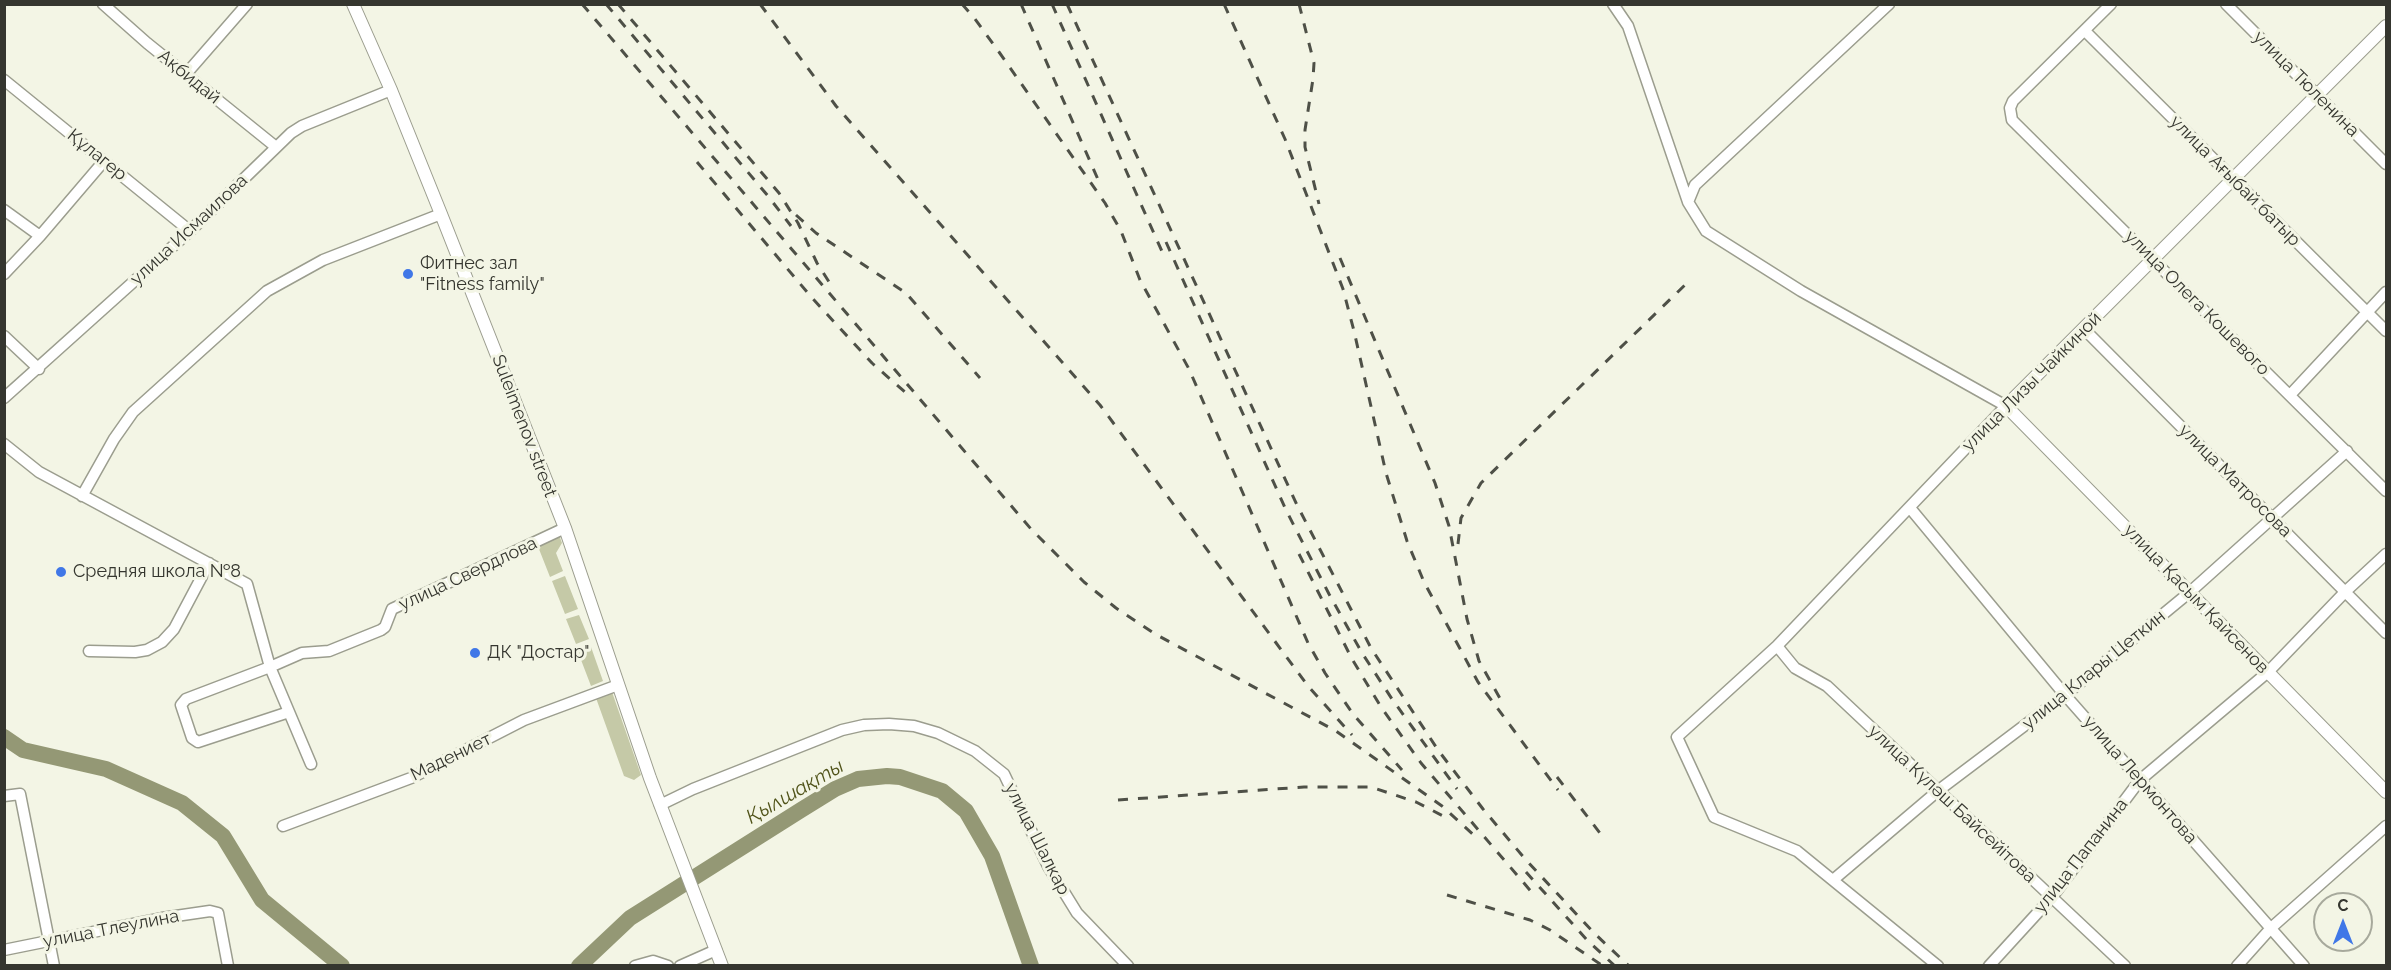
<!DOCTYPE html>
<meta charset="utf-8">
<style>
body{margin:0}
#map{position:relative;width:2391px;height:970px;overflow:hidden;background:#f3f5e5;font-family:Raleway,sans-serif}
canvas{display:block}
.frame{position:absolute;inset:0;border:6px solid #35362f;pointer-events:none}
.north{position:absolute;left:2313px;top:892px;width:60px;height:60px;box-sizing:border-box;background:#f3f5e5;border:2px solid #a7a99c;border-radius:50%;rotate:0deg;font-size:16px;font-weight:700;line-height:24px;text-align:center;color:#35362f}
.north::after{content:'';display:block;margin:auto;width:21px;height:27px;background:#4077e7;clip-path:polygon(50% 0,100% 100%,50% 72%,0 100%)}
</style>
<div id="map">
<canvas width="2391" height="970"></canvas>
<div class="frame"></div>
<div class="north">С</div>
</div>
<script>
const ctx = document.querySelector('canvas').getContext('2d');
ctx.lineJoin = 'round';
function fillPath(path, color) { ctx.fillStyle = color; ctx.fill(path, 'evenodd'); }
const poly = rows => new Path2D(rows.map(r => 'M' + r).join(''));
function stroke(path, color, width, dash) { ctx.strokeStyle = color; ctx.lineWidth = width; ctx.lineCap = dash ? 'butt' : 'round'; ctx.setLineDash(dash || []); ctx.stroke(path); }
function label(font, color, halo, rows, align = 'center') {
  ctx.font = font + ' Raleway,sans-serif'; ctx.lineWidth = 6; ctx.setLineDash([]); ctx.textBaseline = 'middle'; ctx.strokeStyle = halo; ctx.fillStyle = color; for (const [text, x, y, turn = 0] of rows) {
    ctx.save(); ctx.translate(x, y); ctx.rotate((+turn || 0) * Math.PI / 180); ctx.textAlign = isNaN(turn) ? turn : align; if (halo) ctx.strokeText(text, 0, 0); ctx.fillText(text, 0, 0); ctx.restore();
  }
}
fillPath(poly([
 [559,535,562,543,556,553,563,571,550,577,537,544],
 [565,576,578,609,565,614,552,581],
 [579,615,589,639,576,644,566,619],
 [591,647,603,681,591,686,578,652],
 [612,692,641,775,634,780,624,776,596,698]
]), '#c5c9a7');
stroke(poly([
 [4,737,23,750,106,769,182,803,223,836,262,900,342,966],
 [579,966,630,918,801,810,835,789,858,779,887,776,900,777,942,791,966,811,992,856,1031,966]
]), '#949875', 16);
const minor = poly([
 [103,4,147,43,276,147],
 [1613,4,1628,26,1688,202,1706,231,1801,291,2006,406,1777,646,1677,737,1714,817,1797,851,1938,966],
 [2111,4,2013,101,2010,108,2012,120,2386,491],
 [2226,4,2386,164],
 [2085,31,2386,331],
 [186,74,247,4],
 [4,80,190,231],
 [1688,202,1695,185,1889,4],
 [4,210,40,236],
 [4,274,40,236,104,161],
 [2084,329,2386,633],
 [4,336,39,369],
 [2290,395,2386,292],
 [4,398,190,231,291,133,302,126,391,90],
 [4,444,39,472,247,584,270,667,311,764],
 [82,496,114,439,133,412,267,291,323,260,441,214],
 [1910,508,2065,695,2304,966],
 [1777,646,1795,668,1827,686,2125,966],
 [89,651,135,652,147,650,162,642,174,629,209,563],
 [289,712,198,742,192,738,181,705,186,699,270,667,302,653,329,651,381,630,385,627,392,609,565,528],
 [4,796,20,794,54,966],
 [660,805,693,789,842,730,864,725,889,724,914,726,938,733,975,751,1004,774,1048,866,1077,913,1128,966],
 [283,826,411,778,524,720,618,685],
 [1833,880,1939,790,2065,695,2190,592,2347,451],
 [4,950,162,918,210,911,218,913,228,966],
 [635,966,653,961,668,966],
 [680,966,716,950],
 [1989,966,2052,897,2140,780,2268,672,2346,591,2386,554],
 [2237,966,2271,928,2386,826]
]);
const tertiary = poly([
 [353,4,391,90,441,214,565,528,650,778,722,966],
 [2386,26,2006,406,2386,792]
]);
stroke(minor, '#9b9d8e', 13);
stroke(tertiary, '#9b9d8e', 14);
stroke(minor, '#fff', 10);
stroke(tertiary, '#fff', 12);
stroke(poly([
 [582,4,1031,529,1084,582,1116,608,1155,634,1336,731,1442,806,1478,839],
 [606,4,768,196,791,226],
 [618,4,779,193,798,223,817,263,831,285],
 [760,4,836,106,1100,405,1308,686,1352,735],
 [962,4,975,19,999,52,1105,203,1121,231,1140,280,1189,369,1308,643,1325,673,1353,714,1402,770],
 [1021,4,1100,184],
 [1052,4,1164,256],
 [1067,4,1297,505,1371,648,1438,750,1483,809,1526,860,1594,933,1629,966],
 [1224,4,1285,139,1343,289,1354,331,1386,473,1407,541,1424,582,1478,682,1558,790],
 [1299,4,1314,63,1313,79,1305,130,1305,147,1319,204],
 [697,162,813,299,872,363,906,393],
 [796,215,816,233,906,293,980,378],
 [1166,242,1286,510,1329,594,1362,653,1392,699,1457,789],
 [1340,258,1435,483,1449,526,1467,619,1479,661,1502,702],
 [1458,544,1461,518,1481,483,1687,283],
 [1299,554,1352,659,1381,707,1421,763,1535,896],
 [1557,777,1603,837],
 [1118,800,1304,787,1371,787,1416,802,1445,817],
 [1526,872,1587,940,1615,966],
 [1447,895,1530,920,1550,930,1603,966]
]), '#4e5047', 3, [10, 10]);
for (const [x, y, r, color] of [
 [408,274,6,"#4077e7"],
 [61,572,6,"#4077e7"],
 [475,653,6,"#4077e7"]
]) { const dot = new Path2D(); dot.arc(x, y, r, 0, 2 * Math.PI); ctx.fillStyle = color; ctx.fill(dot); stroke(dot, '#f3f5e5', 2); }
label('18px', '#35362f', '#f3f5e5', [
 ["Ақбидай",189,77,39],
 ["улица Тюленина",2306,84,45],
 ["Құлагер",97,155,39],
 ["улица Ағыбай батыр",2235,181,45],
 ["улица Исмаилова",189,230,-43],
 ["улица Олега Кошевого",2197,303,45],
 ["улица Лизы Чайкиной",2032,382,-45],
 ["Suleimenov street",524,426,69],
 ["улица Матросова",2235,481,45],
 ["улица Свердлова",468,574,-25],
 ["улица Қасым Қайсенов",2196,599,46],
 ["улица Клары Цеткин",2094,670,-39],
 ["Мадениет",451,757,-26],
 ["улица Лермонтова",2140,780,49],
 ["улица Күләш Байсейітова",1952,804,43],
 ["улица Шалкар",1037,839,63],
 ["улица Папанина",2081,856,-52],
 ["улица Тлеулина",111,929,-11]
]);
label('18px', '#35362f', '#f3f5e5', [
 ["Фитнес зал",420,264],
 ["\"Fitness family\"",420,285],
 ["Средняя школа №8",73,572],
 ["ДК \"Достар\"",487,653]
], 'left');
label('italic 20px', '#505319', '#f3f5e5', [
 ["Қылшақты",795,792,-30]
]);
</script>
